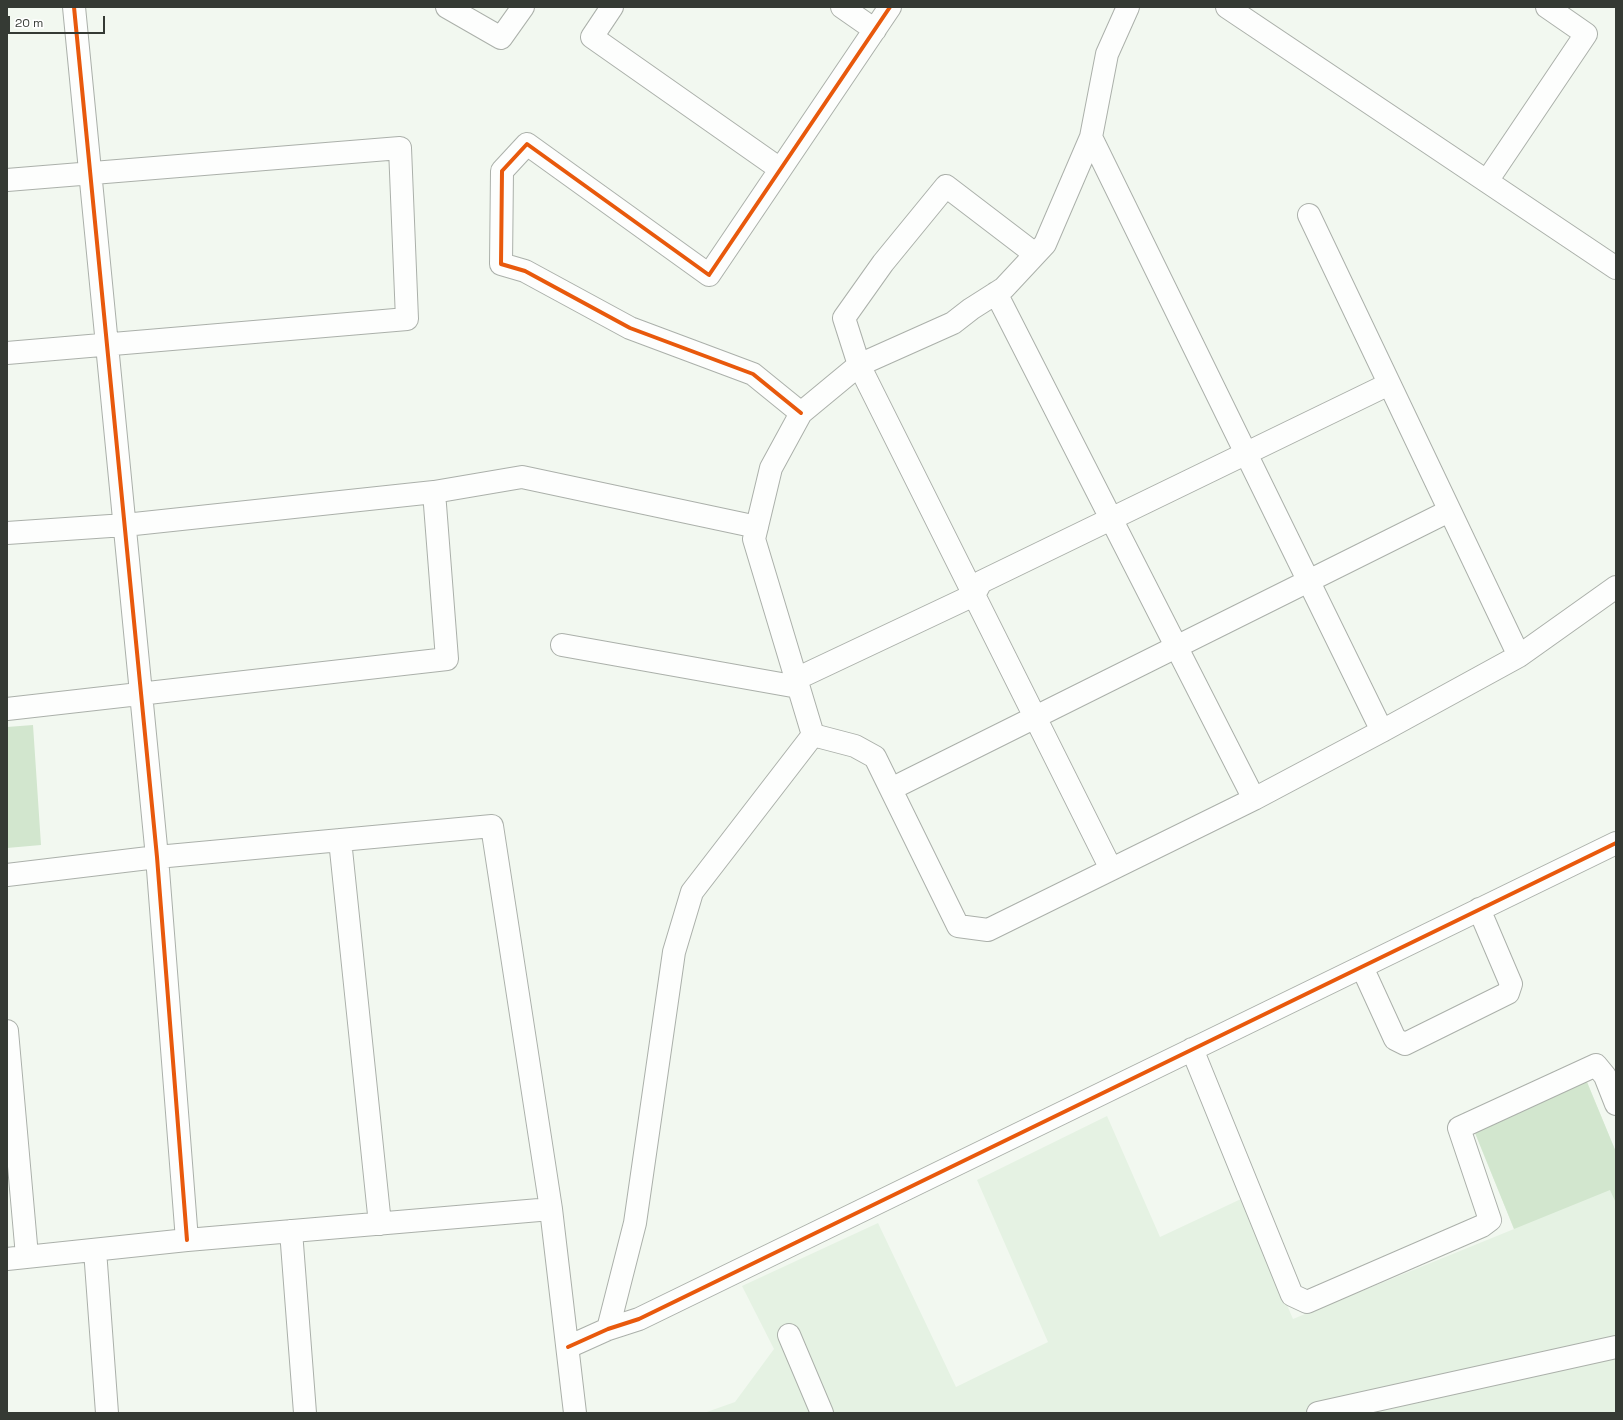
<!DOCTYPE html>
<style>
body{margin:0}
#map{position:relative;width:1623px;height:1420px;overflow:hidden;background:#f2f8f0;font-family:"Space Grotesk",sans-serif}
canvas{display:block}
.frame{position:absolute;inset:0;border:8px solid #353a34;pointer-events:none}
.scale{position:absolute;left:8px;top:16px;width:97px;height:18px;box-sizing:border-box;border:2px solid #353a34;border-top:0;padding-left:5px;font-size:12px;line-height:14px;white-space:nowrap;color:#353a34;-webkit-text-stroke:3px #fff;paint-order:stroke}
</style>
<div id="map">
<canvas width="1623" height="1420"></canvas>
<div class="frame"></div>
<div class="scale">20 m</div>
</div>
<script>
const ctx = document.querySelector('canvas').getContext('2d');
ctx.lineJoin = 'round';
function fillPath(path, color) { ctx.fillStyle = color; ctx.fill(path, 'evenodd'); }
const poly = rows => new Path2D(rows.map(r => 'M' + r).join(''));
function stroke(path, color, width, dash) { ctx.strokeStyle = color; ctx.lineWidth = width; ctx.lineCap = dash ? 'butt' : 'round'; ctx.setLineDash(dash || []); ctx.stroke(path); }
fillPath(poly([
 [1587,1082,1616,1152,1616,1413,704,1413,735,1402,774,1349,742,1286,878,1223,956,1387,1048,1342,977,1180,1107,1116,1160,1237,1241,1199,1293,1319,1514,1229,1473,1128]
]), '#e5f2e3');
fillPath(poly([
 [33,725,41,845,7,848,7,727],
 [1587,1082,1616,1152,1616,1203,1610,1190,1514,1229,1473,1128]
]), '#d2e6ce');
const minor = poly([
 [74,7,157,857,187,1240],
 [447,7,501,38,523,7],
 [612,7,592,37,780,169],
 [842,7,875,30],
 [1227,7,1616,268],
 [1091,137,1382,731],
 [7,180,400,148,407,319,7,353],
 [1487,181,1586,34,1547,7],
 [1309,215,1519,656],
 [1035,254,946,186,883,263,844,318,859,365,1111,869],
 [996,293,1254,799],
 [801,413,753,374,630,328,525,271,501,264,502,171,527,144,709,275,890,7],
 [434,492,522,477,757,527],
 [7,533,125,525,434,492,447,659,7,709],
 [562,645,798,687],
 [796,679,974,595,981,582,1389,384],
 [813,735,855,746,875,757,958,926,988,930,1254,799,1382,731,1519,656,1616,587],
 [813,735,754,539,771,468,801,413,859,365,953,323,971,309,1004,288,1045,244,1091,137,1107,54,1128,7],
 [891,789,1449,511],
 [340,840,380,1224],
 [7,875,157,857,492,826,551,1209,575,1413],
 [1362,967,1395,1039,1405,1044,1508,993,1511,984,1479,909],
 [7,1031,27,1256],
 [1192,1049,1292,1295,1307,1302,1482,1226,1490,1220,1459,1128,1596,1065,1605,1076,1616,1104],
 [291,1231,305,1413],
 [95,1250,107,1413],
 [7,1259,187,1240,551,1209],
 [608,1329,635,1223,674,952,692,892,813,735],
 [789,1335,822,1413],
 [568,1347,608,1329,639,1319,1616,843],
 [1318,1413,1616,1347]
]);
stroke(minor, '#abb0aa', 24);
stroke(minor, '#fdfefd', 22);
stroke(poly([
 [74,7,157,857,187,1240],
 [801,413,753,374,630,328,525,271,501,264,502,171,527,144,709,275,890,7],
 [568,1347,608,1329,639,1319,1616,843]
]), '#e8590c', 4);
</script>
